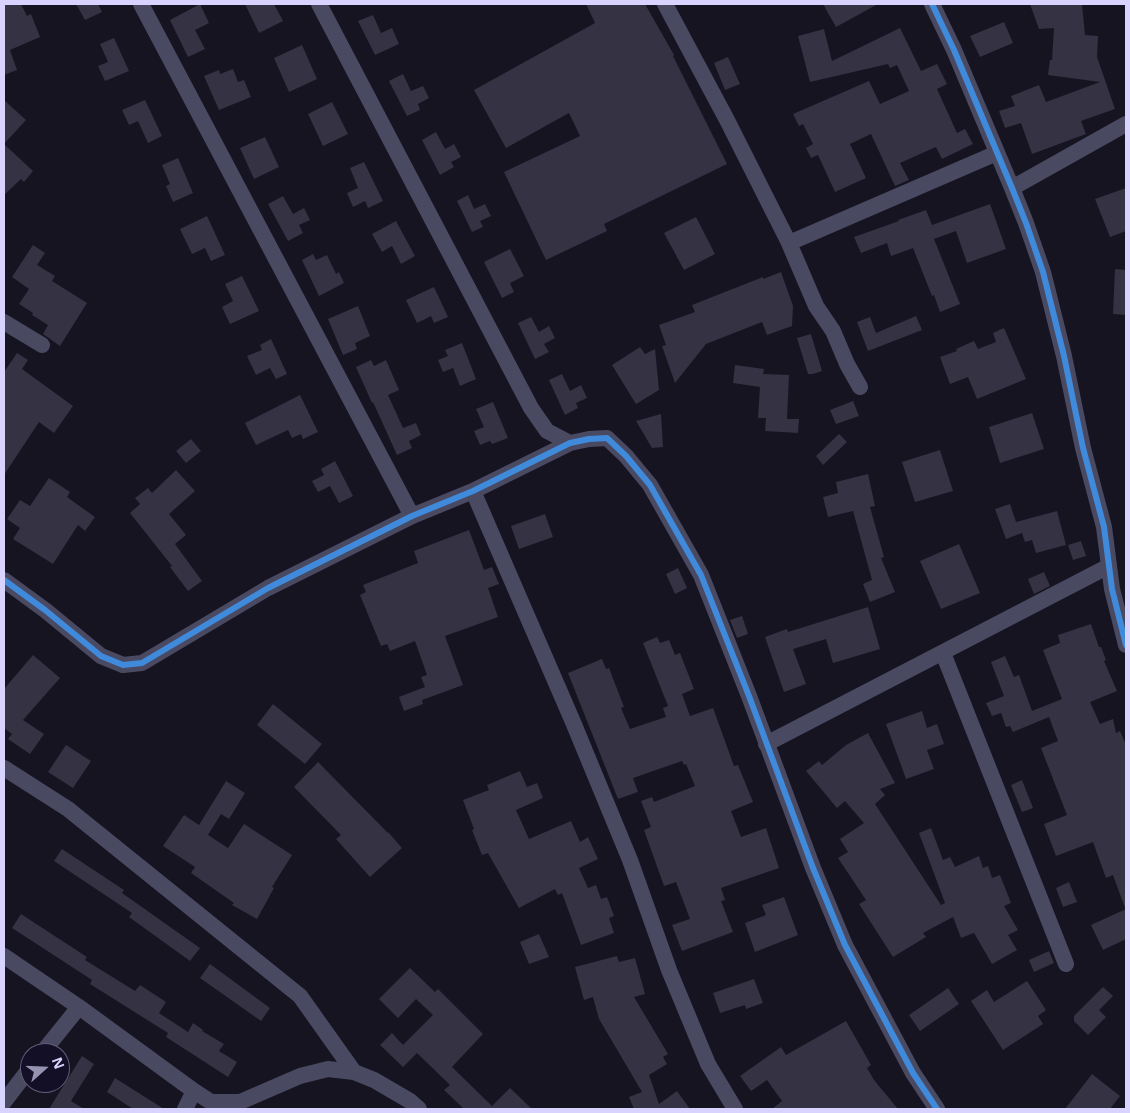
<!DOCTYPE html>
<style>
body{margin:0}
#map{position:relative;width:1130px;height:1113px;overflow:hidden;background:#161421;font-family:"Noto Sans",sans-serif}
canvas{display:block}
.frame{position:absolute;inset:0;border:5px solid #d9d4ff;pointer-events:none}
.north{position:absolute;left:20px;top:1043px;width:50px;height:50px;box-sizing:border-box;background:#130f26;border:1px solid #625e7d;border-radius:50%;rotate:70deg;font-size:14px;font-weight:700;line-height:20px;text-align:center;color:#d9d4ff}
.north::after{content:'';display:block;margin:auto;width:18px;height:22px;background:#9591b1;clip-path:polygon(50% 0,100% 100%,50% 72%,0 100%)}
</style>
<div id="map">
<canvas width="1130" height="1113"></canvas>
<div class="frame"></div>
<div class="north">N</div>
</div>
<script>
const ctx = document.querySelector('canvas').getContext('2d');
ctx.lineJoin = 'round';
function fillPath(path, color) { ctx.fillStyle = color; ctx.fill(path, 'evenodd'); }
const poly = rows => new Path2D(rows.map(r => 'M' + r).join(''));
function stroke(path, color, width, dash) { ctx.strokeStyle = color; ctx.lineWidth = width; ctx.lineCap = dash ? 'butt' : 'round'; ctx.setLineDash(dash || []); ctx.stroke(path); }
fillPath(poly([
 [4,4,21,4,27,16,31,14,40,37,10,50,17,70,4,75],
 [76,4,98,4,102,12,85,20],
 [200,4,209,23,195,30,205,49,188,57,170,20],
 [245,4,274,4,283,21,259,33],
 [586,4,645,4,674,55,673,56,727,164,604,224,607,231,546,260,504,172,580,136,569,113,506,148,474,90,595,23],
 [823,4,878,4,836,27],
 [1030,4,1082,4,1085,35,1098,36,1097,57,1115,109,1081,121,1086,134,1032,154,1021,123,1005,128,999,111,1015,106,1011,96,1039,85,1046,102,1100,82,1048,75,1050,60,1052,60,1054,28,1039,29],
 [373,15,381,33,392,28,399,44,375,55,358,21],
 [1004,22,1013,43,980,57,970,36],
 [900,28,921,71,937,64,947,84,937,89,957,133,965,129,973,144,942,159,936,147,900,163,909,180,895,186,871,134,850,144,866,178,835,192,818,155,811,158,806,148,813,144,803,124,799,126,793,114,869,81,880,104,909,91,897,65,890,68,888,64,810,82,798,36,824,29,832,61],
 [114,38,129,71,105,81,98,66,108,62,100,44],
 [302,45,317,79,289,92,274,58],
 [728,57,740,84,725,90,714,63],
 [233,69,238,82,244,80,251,97,219,110,204,76,219,70,220,74],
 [403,74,411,91,423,86,429,98,418,104,420,110,407,116,389,81],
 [4,100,26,120,4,144],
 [145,100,162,136,148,143,138,121,129,125,122,110],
 [332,102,348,134,323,146,308,114],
 [436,132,445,149,454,144,461,157,451,162,454,167,440,175,422,140],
 [265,137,279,167,254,179,240,148],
 [4,144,33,171,24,182,21,179,4,195],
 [178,158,193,193,173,202,166,186,170,184,162,165],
 [364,162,383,201,368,208,365,201,353,207,347,193,358,188,350,168],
 [1126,188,1126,231,1110,237,1095,199],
 [468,195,474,209,485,204,491,216,480,221,483,227,472,232,457,201],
 [283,196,293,214,304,208,310,220,299,225,303,233,288,241,268,204],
 [990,204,1006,249,967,263,956,231,934,239,960,304,940,312,934,295,932,296,913,248,891,256,887,243,861,253,854,237,899,221,898,220,926,210,932,225],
 [207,216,225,255,211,261,205,248,192,254,180,229],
 [696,217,715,254,684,270,664,233],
 [396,221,415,256,401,264,392,246,382,252,372,234],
 [33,245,45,253,37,265,55,276,52,281,87,303,60,346,43,334,48,325,32,315,33,313,19,304,29,289,12,277],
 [510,249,524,276,510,283,514,292,502,298,484,262],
 [313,254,316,260,327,255,336,274,339,272,344,283,319,296,302,260],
 [1115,269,1126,270,1126,315,1113,314],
 [781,272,793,306,792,326,767,335,762,322,706,344,675,383,662,346,666,345,659,325,695,312,692,305,763,277,763,279],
 [242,276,259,311,230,324,222,307,233,301,225,284],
 [434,287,448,317,434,323,431,316,417,323,406,300],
 [358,306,370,336,355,343,357,349,343,355,328,319],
 [916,316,922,330,868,351,857,322,870,317,876,333],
 [531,317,539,332,549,326,555,338,544,344,549,352,535,359,518,323],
 [1004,328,1026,379,977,399,968,377,950,384,940,357,957,351,956,349,974,341,978,349,996,342,993,333],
 [811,334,822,371,813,374,808,374,797,338],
 [271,339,287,374,276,379,270,368,256,375,247,356,262,350,260,345],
 [462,343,476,379,460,386,453,368,443,372,438,360,448,356,445,350],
 [640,347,645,354,655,349,659,390,636,404,612,365],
 [17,353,28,360,22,369,73,406,54,433,39,422,4,475,4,372],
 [371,360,374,366,386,360,399,390,388,395,403,428,416,423,421,435,409,441,412,448,397,455,373,402,372,403,356,367],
 [735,365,764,369,763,374,789,375,787,419,799,419,798,433,765,431,766,418,758,418,760,387,733,383],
 [562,374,570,391,581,385,587,398,576,403,578,408,565,415,549,380],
 [300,395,318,432,303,439,301,434,292,438,288,430,256,445,245,423],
 [853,401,859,416,836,424,830,410],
 [493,402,508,438,492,444,490,441,480,445,474,431,484,427,476,409],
 [1032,413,1044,449,1000,463,989,427],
 [661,414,663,447,652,448,636,421],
 [839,434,847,442,823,465,816,456],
 [191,439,201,451,186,463,176,451],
 [940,450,953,491,915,502,902,462],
 [335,461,353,496,339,503,330,486,318,492,312,481,324,475,321,469],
 [176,470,195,491,169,514,186,535,175,544,202,581,188,591,170,567,172,566,130,513,140,504,135,498,148,488,152,493],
 [868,474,875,506,870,507,884,557,881,558,895,592,870,602,863,584,872,580,853,511,828,517,823,497,838,493,836,482],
 [49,478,70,492,67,497,95,517,85,531,78,525,53,564,13,539,20,528,7,519,20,500,30,506],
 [1010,504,1016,522,1057,511,1066,545,1036,553,1032,540,1025,542,1022,533,1006,539,995,509],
 [545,514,553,537,519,549,511,526],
 [469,530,484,570,492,567,499,584,488,588,498,617,445,636,463,685,422,700,423,704,404,711,399,697,425,687,421,677,427,675,415,641,390,651,387,644,381,646,360,595,366,592,363,585,418,563,414,551],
 [1081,541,1086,556,1073,560,1068,545],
 [959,544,980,593,941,609,920,561],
 [678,568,687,588,675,594,666,574],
 [1044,572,1050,586,1034,594,1028,579],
 [868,607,880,649,833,663,826,639,793,649,806,684,784,692,765,637,787,629,788,632],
 [742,616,748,634,737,638,730,620],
 [1091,624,1099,647,1101,647,1106,660,1104,661,1117,691,1090,702,1100,724,1113,719,1116,733,1120,731,1126,745,1126,908,1125,908,1113,875,1106,878,1093,842,1056,856,1044,824,1067,815,1041,748,1058,741,1049,717,1013,732,1010,726,1006,727,1001,713,992,716,986,703,1004,696,991,662,1005,656,1014,677,1019,675,1032,711,1062,699,1043,650,1060,643,1058,635],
 [657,637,660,643,669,640,675,655,680,653,694,689,682,694,690,716,713,708,734,766,738,765,753,802,731,811,741,837,766,828,779,868,721,888,725,900,721,901,733,932,682,951,672,925,690,919,676,882,664,886,644,830,651,827,641,801,652,797,654,802,695,786,686,764,684,765,682,761,633,778,638,792,618,799,568,673,602,659,606,669,609,668,624,707,621,708,630,729,666,717,663,708,668,706,643,643],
 [33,655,60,678,23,720,44,734,30,754,8,739,12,734,4,728,4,689],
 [273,704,322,744,305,764,257,725],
 [922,711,927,728,937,724,944,744,927,750,934,769,906,779,886,724],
 [868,733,895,783,880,789,885,795,875,804,941,905,945,903,919,833,931,828,943,860,950,857,955,867,979,856,983,868,988,866,992,878,1000,875,1011,903,1004,906,1018,930,1008,935,1017,950,992,964,974,933,961,938,953,917,923,933,926,937,893,957,859,904,866,900,838,858,848,852,840,839,864,823,845,801,837,808,806,771,819,761,822,765,846,745],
 [66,745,91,761,73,788,48,772],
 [318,762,388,833,388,832,402,848,370,877,336,839,341,835,294,787],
 [520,771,527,787,537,783,543,798,516,810,529,839,571,821,580,842,588,837,598,859,579,868,588,888,596,885,601,899,607,897,614,916,609,918,614,933,581,945,562,893,558,895,555,889,519,908,488,853,482,855,472,830,474,829,463,800,489,790,487,785],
 [1022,780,1033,808,1022,812,1011,785],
 [226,781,245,793,229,819,221,814,208,835,228,848,244,824,292,855,272,887,274,888,257,919,232,905,234,903,191,873,195,867,163,846,184,815,199,825],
 [62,849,124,890,122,893,200,948,190,961,129,917,132,913,54,861],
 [1069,882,1077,902,1063,907,1056,888],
 [784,897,798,935,755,952,745,923,766,915,762,905],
 [1126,909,1126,939,1103,950,1091,925],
 [21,914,87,957,85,960,135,991,140,985,166,1002,159,1013,188,1032,193,1023,203,1030,202,1031,224,1044,219,1051,237,1062,228,1077,166,1037,168,1033,90,984,92,980,12,928],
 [539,934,549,957,529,964,520,942],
 [1049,951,1054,963,1034,972,1029,960],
 [617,956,619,962,635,958,645,994,634,997,668,1054,663,1057,667,1064,649,1075,659,1104,677,1091,690,1109,634,1109,629,1097,642,1092,599,1019,593,997,584,1000,575,967],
 [210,964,270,1008,261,1021,200,978],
 [410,968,435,992,438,989,483,1034,452,1067,492,1106,510,1088,532,1109,464,1109,444,1090,450,1085,417,1053,403,1067,380,1045,392,1033,403,1045,433,1015,416,999,398,1018,379,999],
 [754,979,763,1003,746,1009,745,1005,720,1013,713,993],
 [1027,981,1046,1010,1038,1016,1043,1024,1003,1050,971,1001,987,990,994,1002],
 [1103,987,1113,996,1099,1010,1106,1017,1088,1035,1074,1021,1074,1016],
 [948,988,959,1004,920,1031,909,1015],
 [846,1021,871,1065,867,1068,874,1080,898,1109,772,1109,782,1101,767,1080,751,1091,740,1076,781,1047,786,1055],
 [82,1056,94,1064,71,1101,84,1109,49,1109],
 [1092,1074,1120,1096,1110,1109,1065,1109],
 [115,1078,164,1109,133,1109,107,1092]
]), '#343243');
stroke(poly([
 [141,4,412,516],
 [319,4,531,408,547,431,570,443],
 [665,4,727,120,789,243,816,306,833,331,847,364,860,387],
 [932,4,954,50,1012,188,1026,223,1043,272,1064,356,1083,448,1104,527,1112,589,1126,645],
 [1012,188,1126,124],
 [789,243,997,153],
 [4,322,42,345],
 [473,491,573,722,630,860,669,970,708,1064,735,1109],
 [4,580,45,610,101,656,123,665,142,663,268,588,412,516,473,491,570,443,589,439,607,438,626,456,650,485,701,575,749,696,813,868,845,945,913,1073,937,1109],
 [943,653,1066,964],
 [766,744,1109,566],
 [4,768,68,809,300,996,354,1072],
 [4,956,79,1007,194,1091,211,1102,240,1102,300,1076,328,1069,354,1072,374,1080,410,1101,419,1109],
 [42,1053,79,1007],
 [4,1102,30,1068],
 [185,1109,194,1091]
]), '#4a4962', 16);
stroke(poly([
 [932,4,954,50,1012,188,1026,223,1043,272,1064,356,1083,448,1104,527,1112,589,1126,645],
 [4,580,45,610,101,656,123,665,142,663,268,588,412,516,473,491,570,443,589,439,607,438,626,456,650,485,701,575,749,696,813,868,845,945,913,1073,937,1109]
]), '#408adc', 6);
</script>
